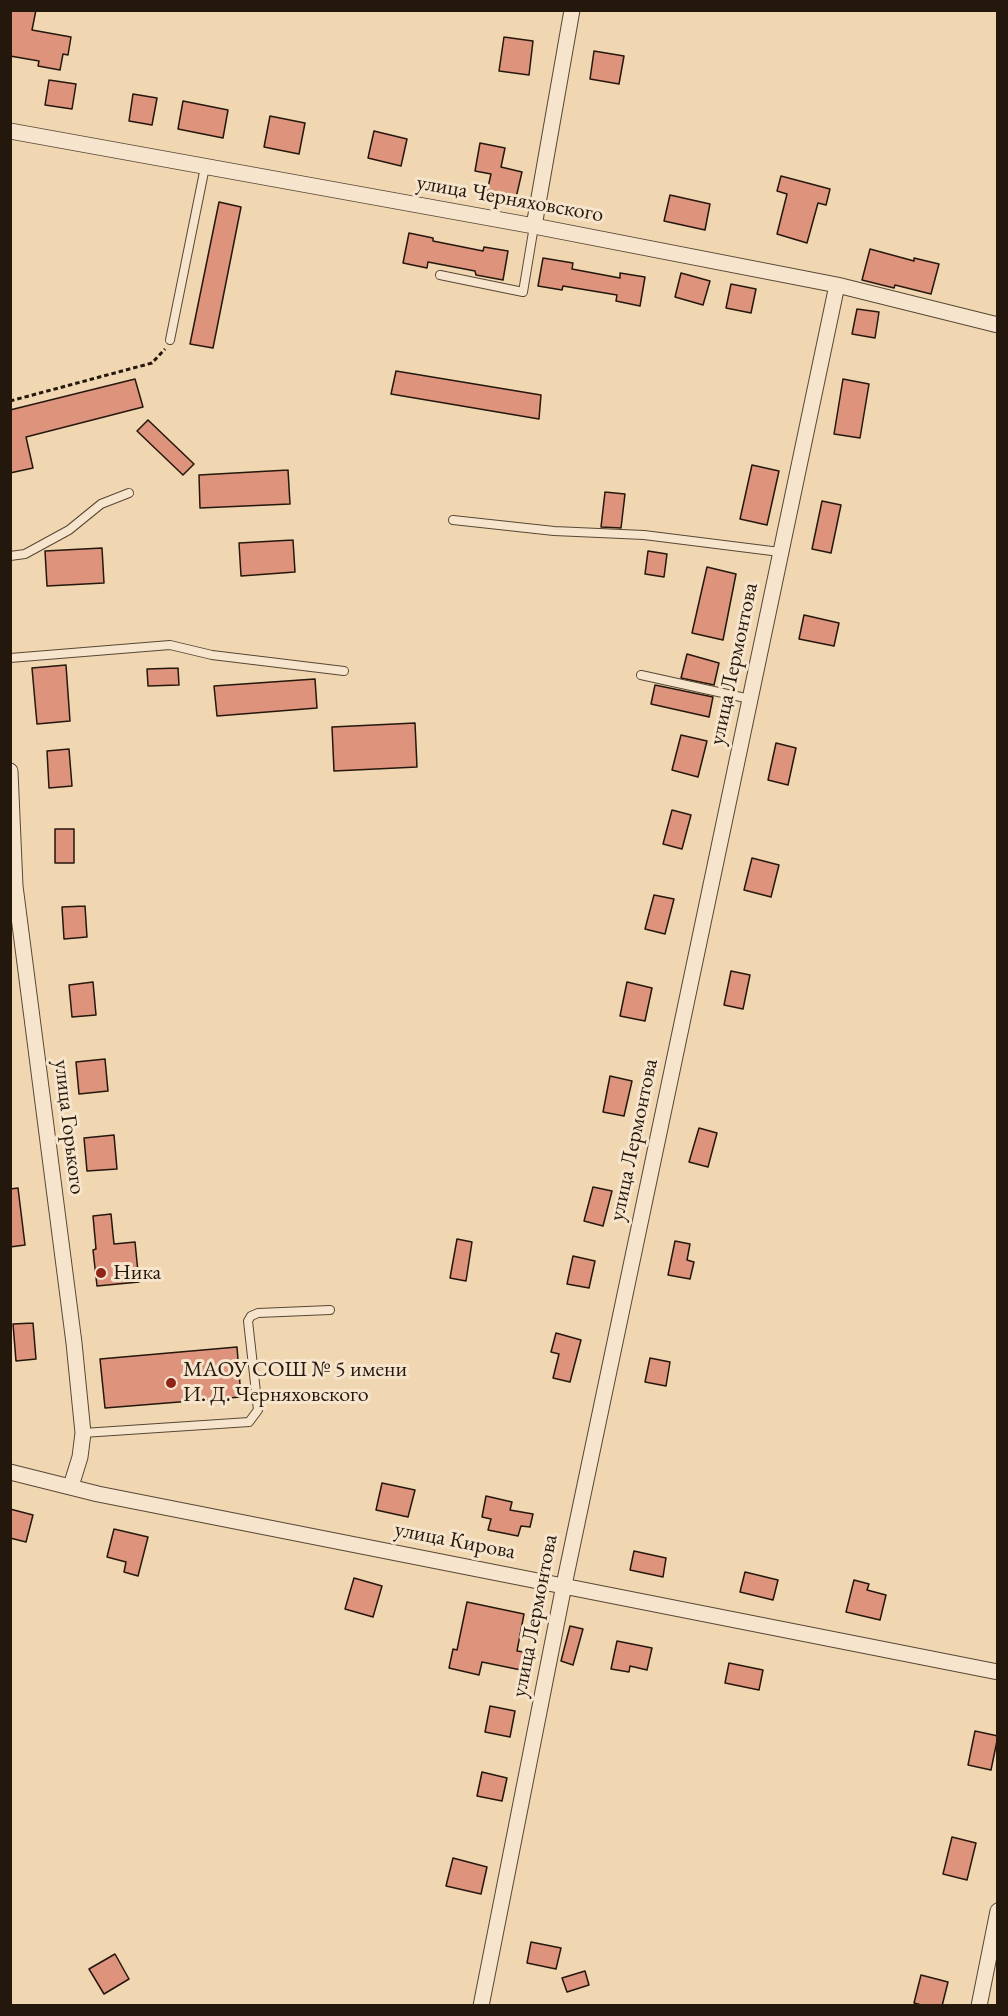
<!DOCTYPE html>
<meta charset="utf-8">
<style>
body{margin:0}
#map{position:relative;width:1008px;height:2016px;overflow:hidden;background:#f1d7b1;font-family:"EB Garamond",serif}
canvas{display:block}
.frame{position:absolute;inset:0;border:12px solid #24170c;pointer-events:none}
</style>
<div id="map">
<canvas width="1008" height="2016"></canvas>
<div class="frame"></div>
</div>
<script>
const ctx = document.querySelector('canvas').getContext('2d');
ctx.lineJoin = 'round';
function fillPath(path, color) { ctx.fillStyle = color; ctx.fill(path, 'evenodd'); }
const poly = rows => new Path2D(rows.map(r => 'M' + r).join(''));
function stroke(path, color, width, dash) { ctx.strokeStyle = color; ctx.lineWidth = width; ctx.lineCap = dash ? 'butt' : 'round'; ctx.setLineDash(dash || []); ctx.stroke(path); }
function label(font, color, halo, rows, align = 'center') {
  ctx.font = font + ' "EB Garamond",serif'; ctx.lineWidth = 6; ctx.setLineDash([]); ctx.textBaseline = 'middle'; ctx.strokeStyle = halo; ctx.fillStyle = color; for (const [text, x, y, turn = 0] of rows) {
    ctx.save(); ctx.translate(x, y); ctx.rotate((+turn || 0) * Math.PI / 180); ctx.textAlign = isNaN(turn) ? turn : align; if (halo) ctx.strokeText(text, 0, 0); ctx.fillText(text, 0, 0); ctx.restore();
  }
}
const building = poly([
 [10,10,36,10,32,30,71,37,68,55,63,54,60,70,38,66,39,61,10,56,10,10],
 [504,37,533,41,529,75,499,71,504,37],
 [594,51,624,56,619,84,590,79,594,51],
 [49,80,76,84,72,109,45,105,49,80],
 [133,94,157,98,152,125,129,121,133,94],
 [183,101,228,110,223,138,178,129,183,101],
 [270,116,305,123,299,154,264,147,270,116],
 [374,131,407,139,401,166,368,158,374,131],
 [480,143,505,148,501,167,522,172,515,202,486,196,491,174,475,171,480,143],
 [781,176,830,189,826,205,818,203,807,243,777,234,787,194,777,191,781,176],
 [670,195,710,204,705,230,664,221,670,195],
 [219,202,241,207,213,348,190,344,219,202],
 [409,233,433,238,433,241,483,251,484,247,508,251,503,280,476,275,475,271,428,262,427,268,403,263,409,233],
 [870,249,914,261,914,258,939,264,931,294,895,285,894,288,862,280,870,249],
 [543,258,573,263,572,269,620,278,620,273,645,277,640,306,616,301,617,295,563,286,562,290,538,286,543,258],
 [681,273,710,281,703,305,675,297,681,273],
 [731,284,756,289,751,313,726,308,731,284],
 [857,309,879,312,875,338,852,334,857,309],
 [396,371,541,395,539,419,391,394,396,371],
 [135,379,143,407,26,437,33,468,10,473,10,410,135,379],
 [843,379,869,384,860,438,834,434,843,379],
 [148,420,194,464,183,475,137,431,148,420],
 [752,465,779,471,767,525,740,519,752,465],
 [288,470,290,504,200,508,199,475,288,470],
 [605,492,625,494,621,528,601,527,605,492],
 [822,501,841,505,831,553,812,549,822,501],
 [293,540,295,572,241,576,239,543,293,540],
 [102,548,104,583,47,586,45,551,102,548],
 [648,551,667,554,664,577,645,574,648,551],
 [707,567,736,574,723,640,692,633,707,567],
 [804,615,839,623,834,646,799,639,804,615],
 [687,654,719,663,714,685,681,678,687,654],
 [66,665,70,721,37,724,32,668,66,665],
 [178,668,179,685,148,686,147,669,178,668],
 [315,679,317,708,217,716,214,686,315,679],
 [655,685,713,697,709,717,651,704,655,685],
 [415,723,417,767,334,771,332,727,415,723],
 [681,735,707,741,698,777,672,770,681,735],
 [776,743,796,748,788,785,768,780,776,743],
 [69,749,72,786,49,788,47,751,69,749],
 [672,810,691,815,682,849,663,844,672,810],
 [55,829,74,829,74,863,55,863,55,829],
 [752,858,779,865,771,897,744,890,752,858],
 [654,895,674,899,665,934,645,929,654,895],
 [85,906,87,937,64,939,62,907,85,906],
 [731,971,750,975,743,1009,724,1005,731,971],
 [93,982,96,1015,72,1017,69,985,93,982],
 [627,982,652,988,645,1021,620,1016,627,982],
 [105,1059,108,1091,79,1094,76,1062,105,1059],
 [610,1076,632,1081,624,1116,603,1112,610,1076],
 [699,1128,717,1133,708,1167,689,1162,699,1128],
 [114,1135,117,1169,87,1171,84,1138,114,1135],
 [593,1187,612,1191,603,1226,584,1221,593,1187],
 [18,1188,25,1245,10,1247,10,1189,18,1188],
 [111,1214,114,1244,135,1242,139,1282,97,1286,93,1250,96,1249,93,1216,111,1214],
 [457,1239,472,1242,466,1281,450,1278,457,1239],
 [675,1241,690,1244,687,1260,694,1262,690,1279,668,1275,675,1241],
 [573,1256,595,1261,589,1288,567,1284,573,1256],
 [33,1323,36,1359,16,1361,13,1324,33,1323],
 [556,1333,581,1340,570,1382,553,1378,559,1354,551,1352,556,1333],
 [237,1347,241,1397,105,1408,100,1359,237,1347],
 [650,1358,670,1362,666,1386,645,1382,650,1358],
 [382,1483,415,1490,408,1517,376,1510,382,1483],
 [486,1496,512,1502,510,1510,533,1514,530,1527,521,1526,518,1536,488,1530,491,1519,482,1517,486,1496],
 [10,1509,33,1515,26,1542,10,1538,10,1509],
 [114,1529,148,1537,138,1576,124,1572,126,1562,107,1557,114,1529],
 [634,1551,666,1558,663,1577,630,1570,634,1551],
 [745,1572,778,1580,773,1600,740,1592,745,1572],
 [354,1578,382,1586,373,1617,345,1609,354,1578],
 [854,1580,869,1584,867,1590,886,1595,880,1620,846,1612,854,1580],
 [467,1602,524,1614,517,1651,524,1652,521,1670,482,1662,479,1675,449,1668,453,1649,457,1650,467,1602],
 [570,1626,583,1629,573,1665,561,1661,570,1626],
 [617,1641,652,1648,647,1670,630,1666,629,1672,611,1669,617,1641],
 [729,1663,763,1670,759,1690,725,1683,729,1663],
 [490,1706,515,1711,510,1737,485,1732,490,1706],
 [975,1731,998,1736,991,1770,968,1765,975,1731],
 [482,1772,507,1778,502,1801,477,1796,482,1772],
 [952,1837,976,1843,967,1880,943,1874,952,1837],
 [453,1858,487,1867,481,1894,446,1886,453,1858],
 [531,1942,561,1948,556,1969,527,1963,531,1942],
 [115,1954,129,1979,104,1994,89,1969,115,1954],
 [585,1971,589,1985,567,1992,562,1978,585,1971],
 [921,1975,948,1982,942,2006,925,2006,914,2003,921,1975]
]);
fillPath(building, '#dd937c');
stroke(building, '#24170c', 1.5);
const service = poly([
 [440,275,523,292,534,226],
 [170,340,205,167],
 [453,520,554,531,644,535,780,552],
 [10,556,25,554,69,530,101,504,129,493],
 [10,658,170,645,212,655,344,671],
 [641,675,750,699],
 [83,1433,249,1422,258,1410,248,1321,251,1316,258,1313,330,1310]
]);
const minor = poly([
 [10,131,534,226,837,285,998,325],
 [534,226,572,10],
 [10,771,15,886,74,1343,83,1433,80,1457,71,1486],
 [10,1472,98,1494,998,1672],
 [481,2006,564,1585,837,285],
 [979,2006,998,1911]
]);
stroke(service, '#574735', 10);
stroke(minor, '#574735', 17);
stroke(poly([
 [10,401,152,363,165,349]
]), '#24170c', 3, [4.5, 3]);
stroke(service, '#f6e5cc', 8);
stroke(minor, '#f6e5cc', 15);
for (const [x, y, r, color] of [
 [101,1273,6,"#8f2418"],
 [171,1383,6,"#8f2418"]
]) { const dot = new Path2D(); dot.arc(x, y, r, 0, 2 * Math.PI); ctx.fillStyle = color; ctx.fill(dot); stroke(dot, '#f6e5cc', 2); }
label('22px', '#24170c', '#f6e5cc', [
 ["улица Черняховского",510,199,10],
 ["улица Лермонтова",734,664,-78],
 ["улица Горького",69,1127,83],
 ["улица Лермонтова",634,1140,-78],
 ["улица Кирова",455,1541,11],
 ["улица Лермонтова",535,1616,-79]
]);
label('22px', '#24170c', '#f6e5cc', [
 ["Ника",113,1273],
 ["МАОУ СОШ № 5 имени",183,1370],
 ["И. Д. Черняховского",183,1395]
], 'left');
</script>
